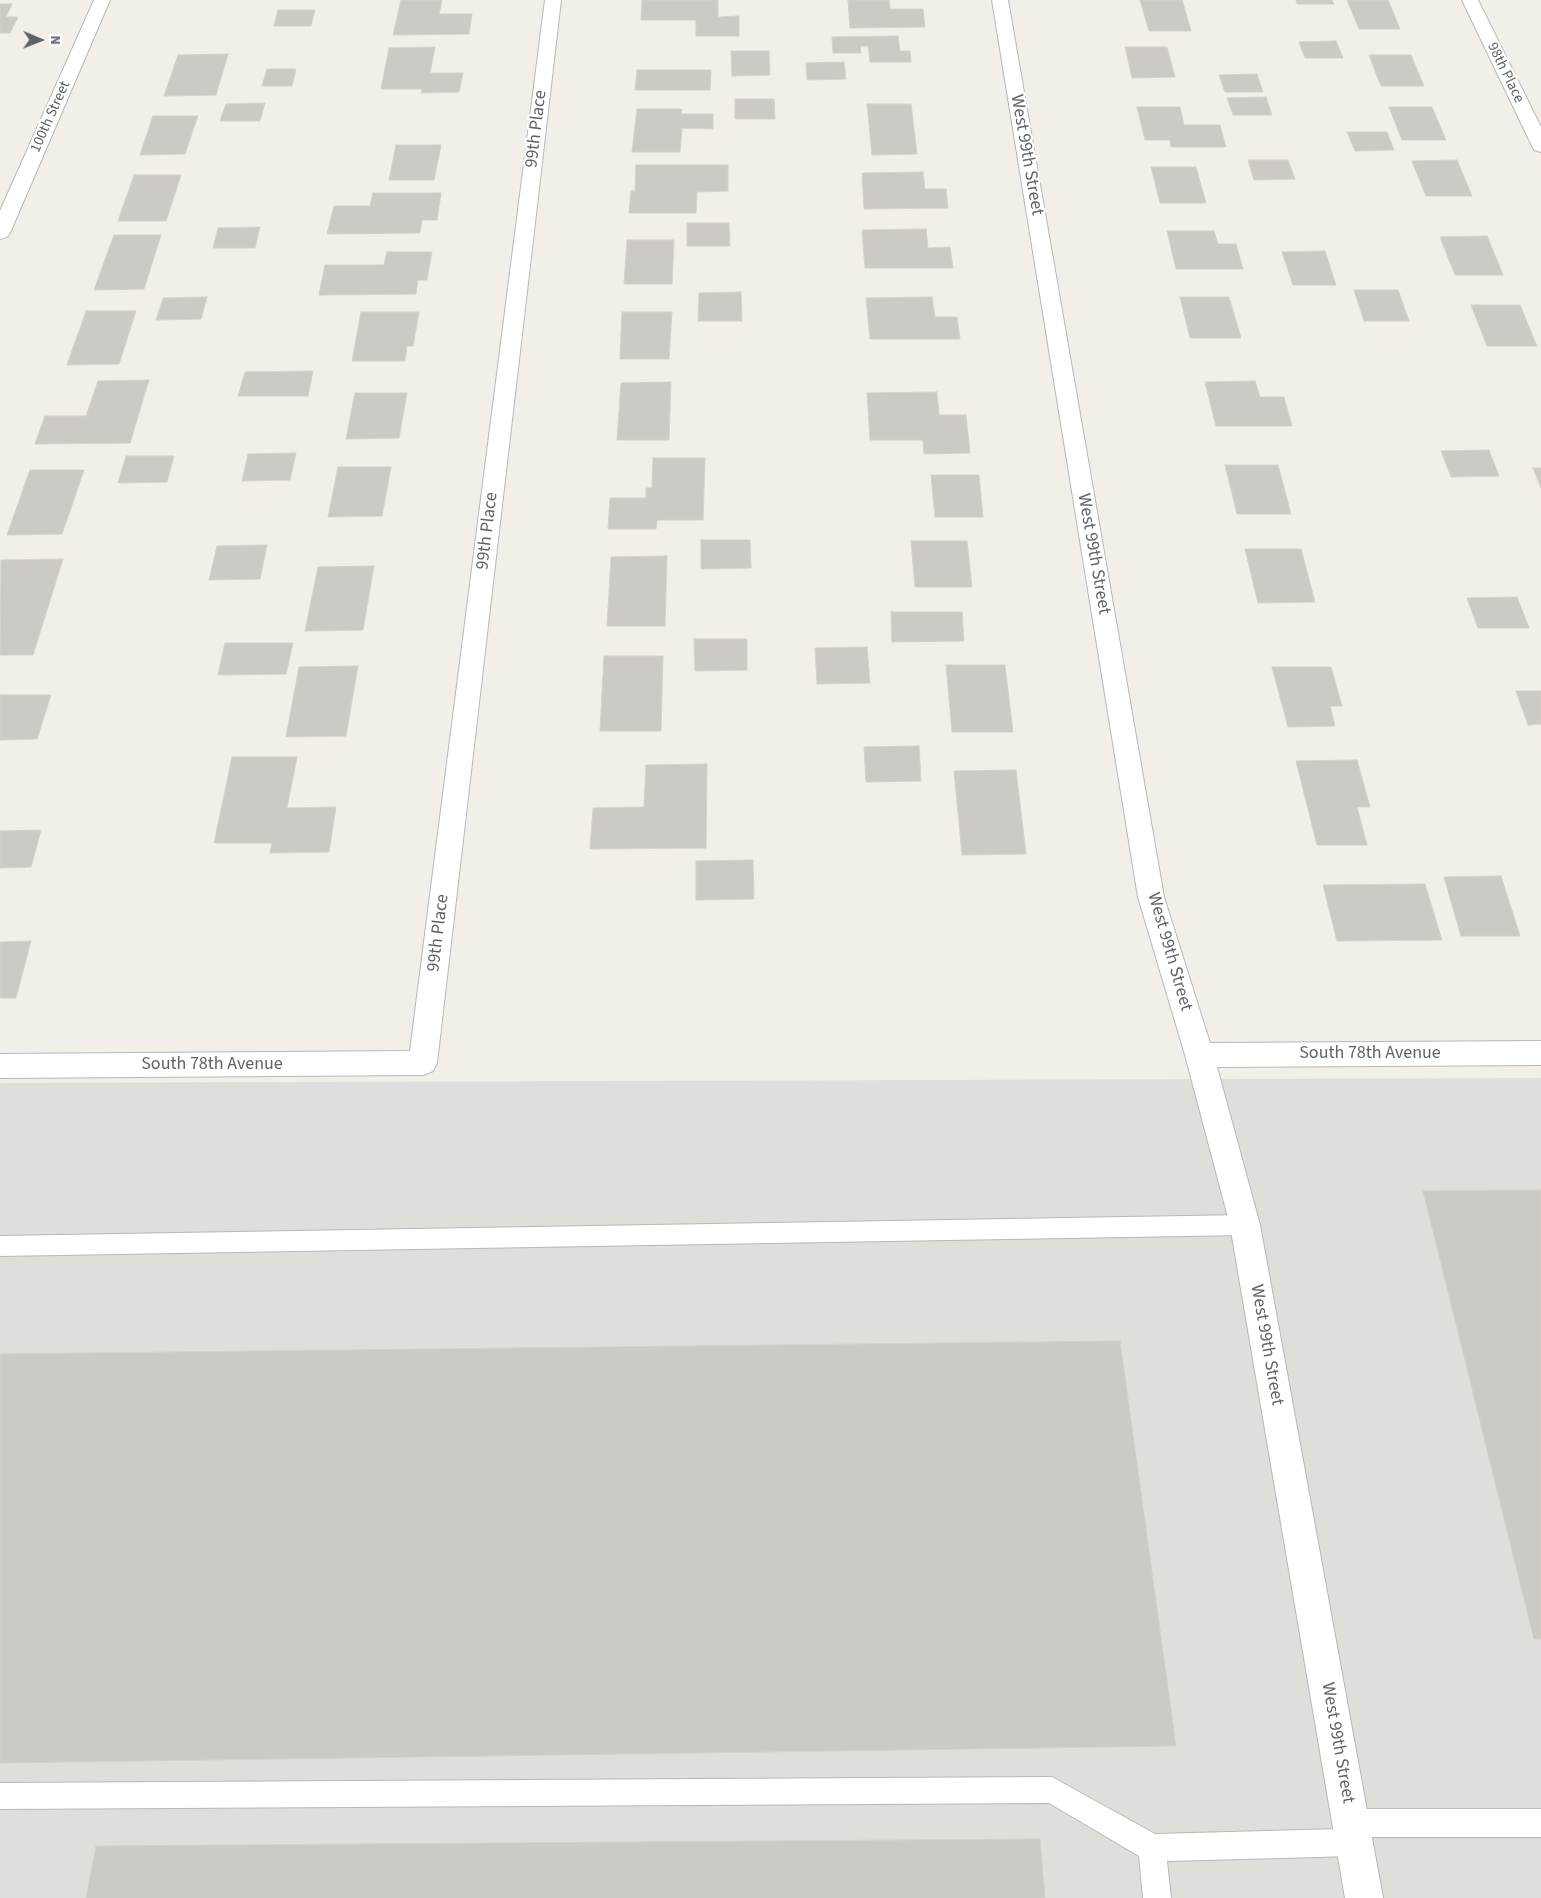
<!DOCTYPE html>
<style>
body{margin:0}
#map{position:relative;width:1541px;height:1898px;overflow:hidden;background:#f1efe8;font-family:"Source Sans 3",sans-serif}
canvas{display:block}
.north{position:absolute;left:15px;top:15px;width:50px;height:50px;-webkit-text-stroke:4px #fff;paint-order:stroke;rotate:91deg;font-size:14px;font-weight:700;line-height:20px;text-align:center;color:#5f6368}
.north::after{content:'';display:block;margin:auto;width:18px;height:22px;background:#5f6368;clip-path:polygon(50% 0,100% 100%,50% 72%,0 100%)}
</style>
<div id="map">
<canvas width="1541" height="1898"></canvas>
<div class="north">N</div>
</div>
<script>
const ctx = document.querySelector('canvas').getContext('2d');
ctx.lineJoin = 'round';
function fillPath(path, color) { ctx.fillStyle = color; ctx.fill(path, 'evenodd'); }
const poly = rows => new Path2D(rows.map(r => 'M' + r).join(''));
function stroke(path, color, width, dash) { ctx.strokeStyle = color; ctx.lineWidth = width; ctx.lineCap = dash ? 'butt' : 'round'; ctx.setLineDash(dash || []); ctx.stroke(path); }
function label(font, color, halo, rows, align = 'center') {
  ctx.font = font + ' "Source Sans 3",sans-serif'; ctx.lineWidth = 4.5; ctx.setLineDash([]); ctx.textBaseline = 'middle'; ctx.strokeStyle = halo; ctx.fillStyle = color; for (const [text, x, y, turn = 0] of rows) {
    ctx.save(); ctx.translate(x, y); ctx.rotate((+turn || 0) * Math.PI / 180); ctx.textAlign = isNaN(turn) ? turn : align; if (halo) ctx.strokeText(text, 0, 0); ctx.fillText(text, 0, 0); ctx.restore();
  }
}
fillPath(poly([
 [1541,1078,1541,1898,0,1898,0,1083]
]), '#e0deda');
const building = poly([
 [401,0,442,0,439,14,472,14,469,34,393,35,401,0],
 [642,0,718,0,718,17,739,16,739,36,696,36,696,20,641,20,642,0],
 [848,0,889,0,890,9,923,9,925,27,850,28,848,0],
 [1140,0,1182,0,1191,31,1149,31,1140,0],
 [1296,0,1332,0,1334,4,1297,4,1296,0],
 [1347,0,1388,0,1400,29,1359,29,1347,0],
 [0,4,12,4,6,17,18,17,10,33,0,33,0,4],
 [278,10,315,10,311,26,274,26,278,10],
 [898,36,900,51,910,51,911,62,870,62,868,46,860,46,861,53,833,53,832,37,898,36],
 [1336,41,1343,58,1305,58,1299,42,1336,41],
 [435,47,430,73,463,73,459,92,421,93,422,89,381,89,389,48,435,47],
 [1125,47,1167,47,1175,77,1132,78,1125,47],
 [731,51,769,51,770,75,732,76,731,51],
 [228,54,216,95,164,96,178,55,228,54],
 [1369,55,1411,55,1424,86,1381,86,1369,55],
 [844,62,846,79,807,80,806,63,844,62],
 [267,69,296,69,292,86,262,86,267,69],
 [637,70,711,70,710,90,635,90,637,70],
 [1257,74,1263,92,1225,92,1219,75,1257,74],
 [1266,97,1272,115,1233,115,1227,98,1266,97],
 [735,99,774,99,775,119,735,119,735,99],
 [265,103,260,121,220,121,226,104,265,103],
 [867,104,911,104,917,154,872,155,867,104],
 [1137,107,1180,107,1184,125,1220,125,1226,147,1171,147,1170,140,1145,140,1137,107],
 [1389,107,1432,107,1446,140,1402,140,1389,107],
 [637,109,682,109,681,114,713,114,713,129,682,128,680,152,632,152,637,109],
 [153,116,198,116,185,154,140,155,153,116],
 [1347,132,1387,132,1394,150,1355,151,1347,132],
 [396,145,441,145,434,180,389,180,396,145],
 [1248,160,1288,160,1295,179,1254,180,1248,160],
 [1457,160,1472,196,1426,196,1412,161,1457,160],
 [636,165,728,165,728,191,697,192,696,213,629,213,631,191,635,191,636,165],
 [1151,167,1196,167,1206,203,1160,203,1151,167],
 [923,172,925,189,946,189,948,208,864,209,862,173,923,172],
 [134,175,181,175,166,221,118,221,134,175],
 [373,193,441,193,437,220,422,220,420,233,327,234,334,206,370,206,373,193],
 [687,223,729,223,730,246,687,246,687,223],
 [260,227,255,248,213,248,218,228,260,227],
 [926,229,928,248,950,247,953,268,865,268,862,230,926,229],
 [1167,231,1214,231,1218,244,1236,244,1243,269,1176,269,1167,231],
 [114,235,161,235,144,289,94,290,114,235],
 [1487,236,1503,275,1455,275,1440,237,1487,236],
 [627,240,674,240,672,284,624,284,627,240],
 [1325,251,1336,285,1293,285,1282,252,1325,251],
 [387,252,432,252,427,280,418,280,416,294,319,295,325,265,384,265,387,252],
 [1354,290,1398,290,1409,321,1364,321,1354,290],
 [741,292,742,321,698,321,699,293,741,292],
 [207,297,201,319,156,320,163,298,207,297],
 [932,297,935,317,957,317,960,339,870,339,866,298,932,297],
 [1180,297,1229,297,1241,338,1190,338,1180,297],
 [1471,305,1520,305,1537,346,1487,346,1471,305],
 [86,311,136,311,119,364,67,365,86,311],
 [361,312,419,312,413,346,407,346,405,361,352,361,361,312],
 [622,312,672,312,669,359,620,359,622,312],
 [313,371,308,396,238,396,245,372,313,371],
 [149,380,130,443,35,444,45,416,86,416,98,381,149,380],
 [1255,381,1260,397,1284,397,1292,426,1216,426,1205,382,1255,381],
 [671,382,669,440,617,440,621,383,671,382],
 [937,392,939,415,966,415,970,453,924,454,923,440,870,440,867,393,937,392],
 [355,393,407,393,399,438,346,439,355,393],
 [1489,450,1499,476,1451,477,1441,451,1489,450],
 [296,453,290,480,242,481,248,454,296,453],
 [126,456,174,456,167,482,118,483,126,456],
 [653,458,705,458,703,520,657,520,656,529,608,529,610,498,646,498,646,488,652,488,653,458],
 [1225,465,1278,465,1291,514,1237,514,1225,465],
 [338,467,391,467,382,516,328,517,338,467],
 [1533,468,1541,468,1541,488,1533,468],
 [30,470,84,470,62,534,7,535,30,470],
 [931,475,979,475,983,517,935,517,931,475],
 [701,540,750,540,751,568,701,569,701,540],
 [911,541,967,541,972,587,915,587,911,541],
 [267,545,260,579,209,580,217,546,267,545],
 [1245,549,1301,549,1315,602,1258,603,1245,549],
 [667,556,665,626,607,626,611,557,667,556],
 [63,559,33,655,0,655,1,560,63,559],
 [374,566,363,630,305,631,318,567,374,566],
 [1517,597,1529,628,1478,628,1467,598,1517,597],
 [891,612,962,612,964,641,892,642,891,612],
 [694,639,747,639,747,670,695,671,694,639],
 [225,643,293,643,286,674,218,675,225,643],
 [867,647,870,683,817,684,815,648,867,647],
 [604,656,663,656,661,731,600,731,604,656],
 [946,665,1005,665,1013,732,952,732,946,665],
 [358,666,346,736,286,737,299,667,358,666],
 [1272,667,1331,667,1342,706,1330,706,1335,726,1288,727,1272,667],
 [1516,691,1541,691,1541,724,1528,725,1516,691],
 [0,695,51,695,37,739,0,740,0,695],
 [919,746,921,781,866,782,864,747,919,746],
 [232,757,297,757,287,808,336,807,329,852,270,853,272,843,214,843,232,757],
 [1357,760,1370,807,1357,807,1367,845,1317,845,1296,761,1357,760],
 [707,764,706,848,590,849,593,808,644,807,646,765,707,764],
 [1016,770,1026,854,962,855,954,771,1016,770],
 [41,830,31,867,0,868,0,831,41,830],
 [753,860,754,899,696,900,696,861,753,860],
 [1501,876,1520,936,1461,936,1444,877,1501,876],
 [1425,884,1442,940,1337,941,1323,885,1425,884],
 [31,941,16,998,0,998,0,942,31,941],
 [1541,1190,1541,1639,1534,1639,1423,1191,1541,1190],
 [1120,1341,1176,1746,0,1763,0,1354,1120,1341],
 [1040,1839,1045,1898,86,1898,96,1846,1040,1839]
]);
fillPath(building, '#cccac5');
stroke(building, '#d6d1c6', 1);
const service = poly([
 [1245,1215,1253,1218,1256,1225,1253,1232,1245,1235,0,1256,0,1236,1245,1215],
 [1052,1777,1155,1834,1340,1829,1337,1823,1341,1813,1351,1809,1541,1809,1541,1837,1365,1837,1368,1842,1364,1852,1354,1856,1167,1861,1171,1898,1143,1898,1139,1856,1049,1803,0,1809,0,1783,1052,1777]
]);
const minor = poly([
 [94,0,110,0,10,233,7,237,0,239,0,211,94,0],
 [545,0,561,0,437,1063,433,1071,423,1075,0,1078,0,1054,410,1051,545,0],
 [992,0,1008,0,1164,897,1210,1043,1541,1041,1541,1065,1217,1067,1260,1225,1383,1898,1345,1898,1230,1225,1185,1055,1138,897,992,0],
 [1462,0,1478,0,1541,127,1541,152,1534,150,1532,146,1462,0]
]);
stroke(service, '#b5b8bc', 2);
stroke(minor, '#b5b8bc', 2);
fillPath(service, '#fff');
fillPath(minor, '#fff');
label('15px', '#5f6368', '#fff', [
 ["98th Place",1505,73,64],
 ["100th Street",51,117,-66]
]);
label('18px', '#5f6368', '#fff', [
 ["99th Place",537,129,-83],
 ["West 99th Street",1026,155,80],
 ["99th Place",488,531,-83],
 ["West 99th Street",1093,554,80],
 ["99th Place",439,933,-83],
 ["West 99th Street",1169,952,74],
 ["South 78th Avenue",1370,1054],
 ["South 78th Avenue",212,1065],
 ["West 99th Street",1266,1345,80],
 ["West 99th Street",1337,1743,80]
]);
</script>
